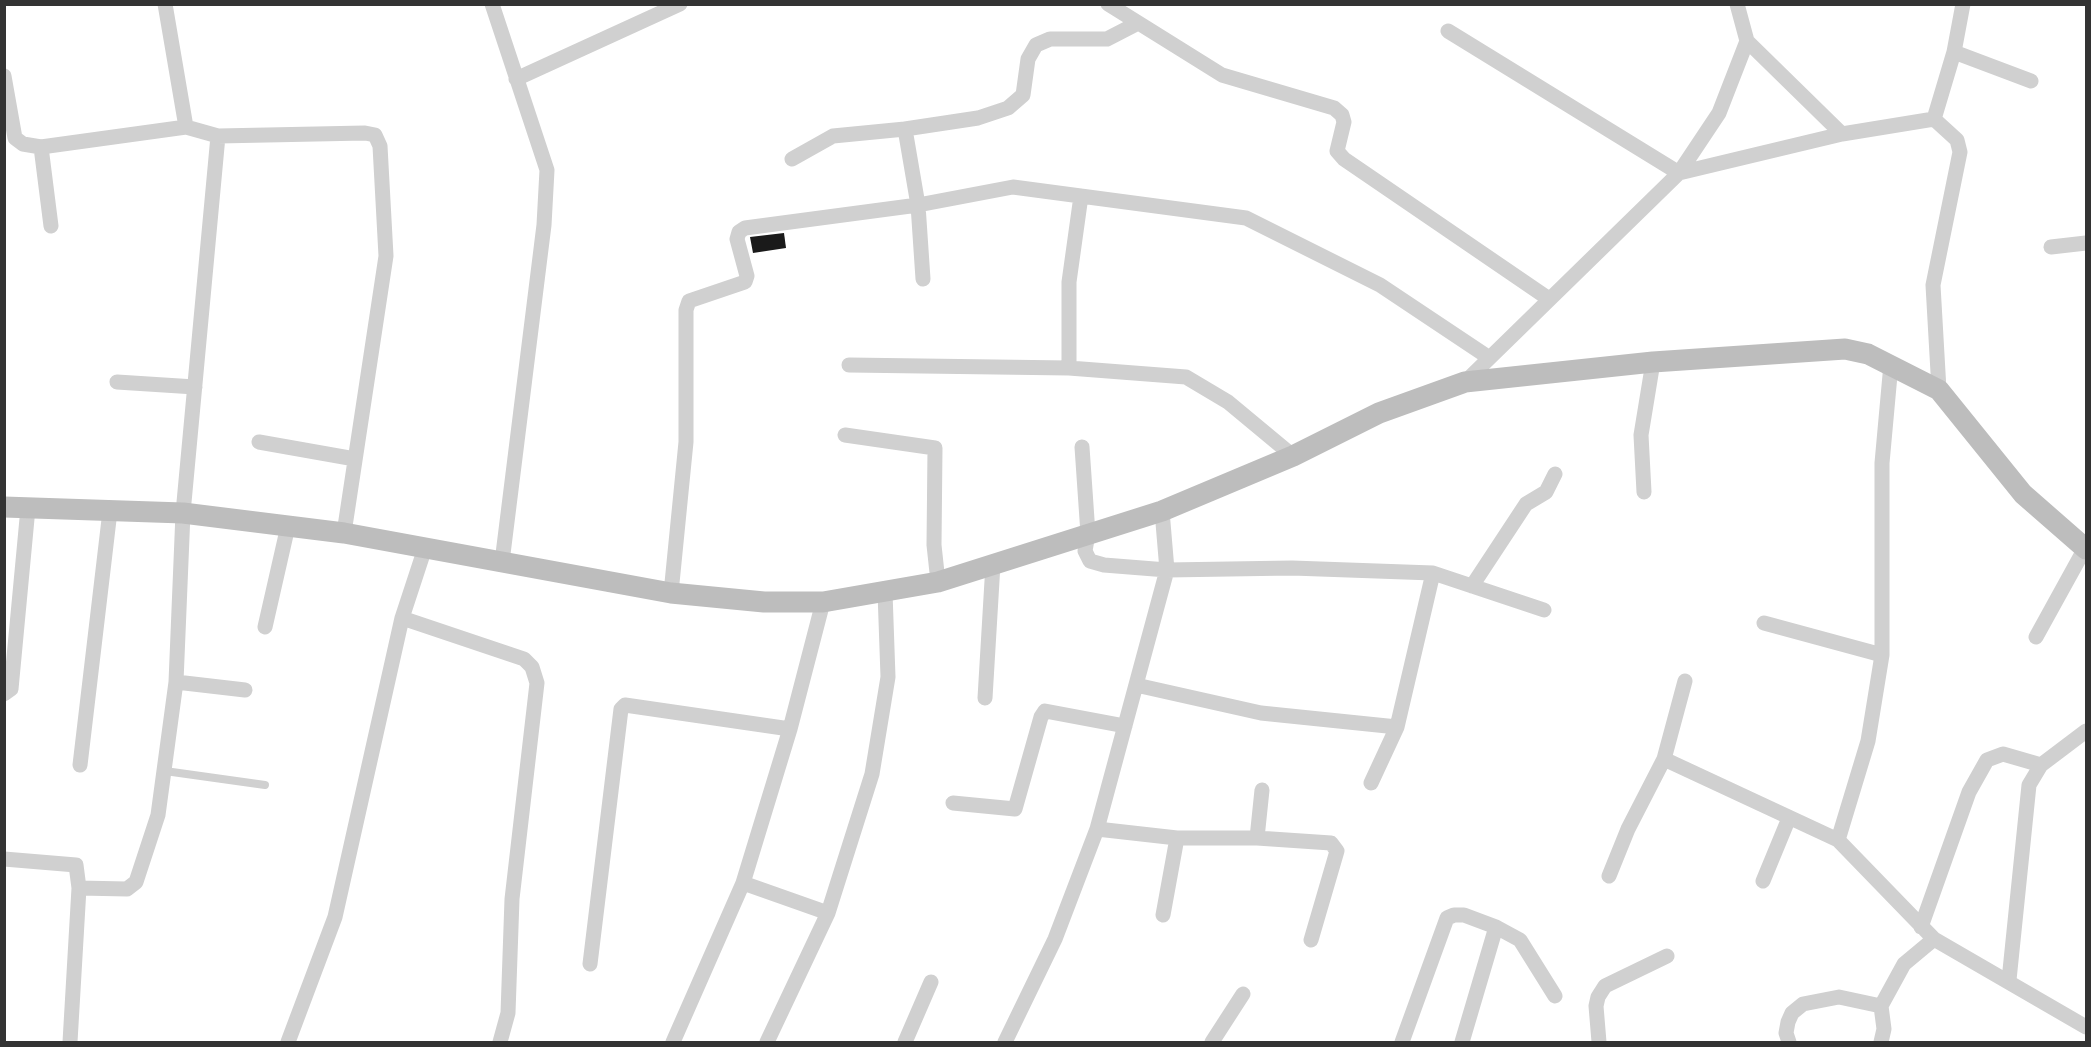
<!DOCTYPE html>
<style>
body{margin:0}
#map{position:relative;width:2091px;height:1047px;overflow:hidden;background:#fff;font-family:"Asap Condensed",sans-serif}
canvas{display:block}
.frame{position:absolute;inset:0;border:6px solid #333;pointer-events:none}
</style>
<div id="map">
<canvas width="2091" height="1047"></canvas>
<div class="frame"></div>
</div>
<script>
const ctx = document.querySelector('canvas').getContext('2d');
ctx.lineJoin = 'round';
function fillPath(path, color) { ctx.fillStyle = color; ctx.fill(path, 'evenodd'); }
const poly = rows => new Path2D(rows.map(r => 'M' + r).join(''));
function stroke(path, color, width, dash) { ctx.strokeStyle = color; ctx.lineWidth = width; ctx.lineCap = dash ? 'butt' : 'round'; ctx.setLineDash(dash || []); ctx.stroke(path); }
fillPath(poly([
 [784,233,786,248,753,253,750,237]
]), '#1a1a1a');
stroke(poly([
 [165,771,265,785]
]), '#d0d0d0', 8);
stroke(poly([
 [165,4,186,127],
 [492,4,547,170,544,225,502,562],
 [1108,4,1222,75,1334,108,1342,115,1344,122,1337,151,1344,159,1549,299],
 [1448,31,1679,173,1842,134,1934,119],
 [1747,41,1842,134],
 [1954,52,2031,81],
 [4,76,15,138,23,144,41,147,186,127,218,136,365,133,375,135,380,146,386,256,344,533],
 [516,79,680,4],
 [1934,119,1957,140,1960,152,1933,285,1939,390],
 [1934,119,1954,52,1963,4],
 [905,129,918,205,923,279],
 [41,147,51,226],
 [792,159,833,136,905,129,978,118,1008,108,1023,95,1028,59,1036,45,1050,39,1107,39,1138,23],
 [2051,247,2086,243],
 [849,365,1069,368,1186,377,1228,402,1293,456],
 [1069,368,1069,282,1081,196],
 [117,382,195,387],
 [1465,382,1679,173,1719,113,1747,41,1737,4],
 [845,435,935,448,934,545,938,582],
 [259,442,355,459],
 [1082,447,1088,534,1085,551,1090,561,1104,565,1167,570,1292,568,1433,573,1544,610],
 [1644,492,1641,435,1653,362],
 [1472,586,1526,504,1546,492,1555,474],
 [671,593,686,442,686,310,689,301,745,282,747,276,737,239,739,232,745,228,918,205,1013,187,1246,218,1380,285,1488,357],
 [402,618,524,659,532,667,537,683,512,899,508,1013,500,1042],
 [1764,623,1882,655],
 [265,627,288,526],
 [2036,637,2085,548],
 [176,682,245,690],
 [1136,685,1261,713,1397,727],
 [4,694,11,689,28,508],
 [985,698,993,564],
 [1664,759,1838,840,1934,939,2086,1027],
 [80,765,110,511],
 [1371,783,1397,727,1433,573],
 [953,803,1015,809,1041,717,1045,711,1125,726],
 [1097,829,1177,838,1257,838,1331,843,1337,851,1311,940],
 [1257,838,1262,790],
 [1838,840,1868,741,1882,655,1882,463,1891,364],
 [4,859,76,865,79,888,70,1042],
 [1609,876,1628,829,1664,759,1685,681],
 [1763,881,1789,818],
 [743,883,828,913],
 [79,888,127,889,136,882,158,815,176,682,183,513,218,136],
 [1163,915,1177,838],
 [1921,927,1969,792,1987,760,2003,754,2041,765],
 [590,964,621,709,625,705,790,729],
 [2009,980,2029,785,2041,765,2086,731],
 [288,1042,335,917,402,618,425,548],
 [673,1042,743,883,790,729,823,602],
 [767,1042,828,913,872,774,888,677,885,592],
 [905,1042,931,982],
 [1005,1042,1055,939,1097,829,1167,570,1162,511],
 [1212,1042,1243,994],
 [1402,1042,1447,918,1454,915,1464,915,1496,927,1520,940,1555,996],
 [1462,1042,1496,927],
 [1599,1042,1596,1006,1598,997,1605,986,1667,956],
 [1789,1042,1786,1033,1788,1022,1792,1013,1803,1004,1839,997,1881,1006],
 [1881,1042,1884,1029,1881,1006,1904,964,1934,939]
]), '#d0d0d0', 15);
stroke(poly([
 [4,507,183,513,344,533,671,593,764,602,823,602,938,582,1162,511,1293,456,1379,413,1465,382,1653,362,1845,349,1868,354,1939,390,2023,494,2086,549]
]), '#bdbdbd', 21);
</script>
